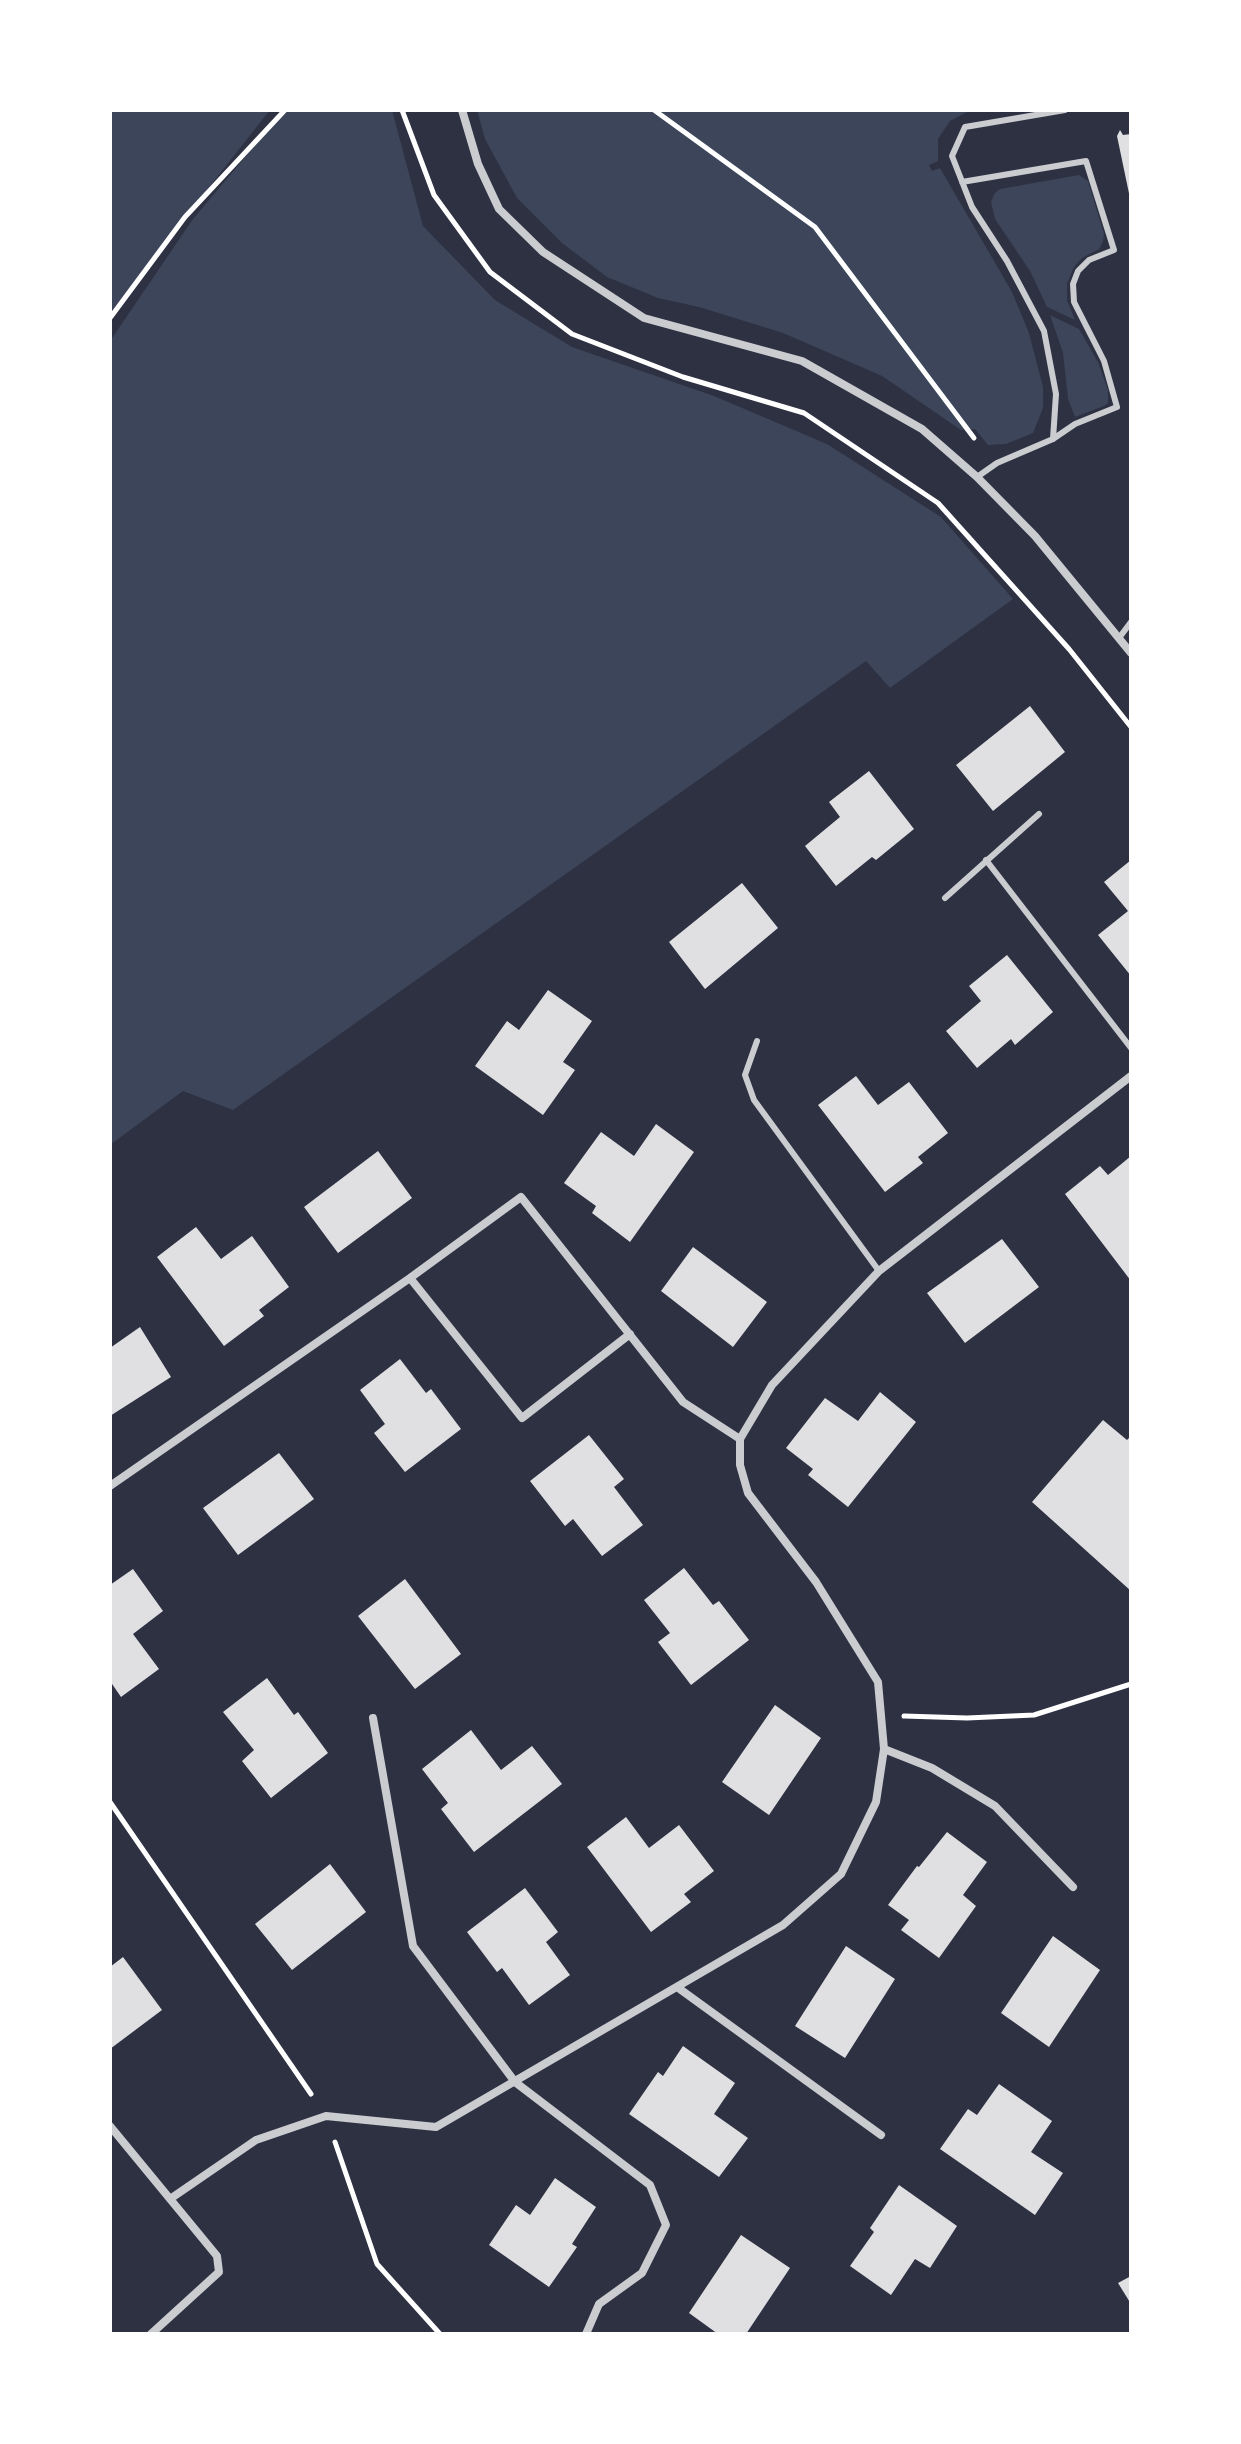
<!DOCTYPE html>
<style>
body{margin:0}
#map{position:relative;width:1241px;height:2444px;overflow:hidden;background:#2d3142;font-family:Literata,serif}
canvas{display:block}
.frame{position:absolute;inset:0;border:112px solid #fff;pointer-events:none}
</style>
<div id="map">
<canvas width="1241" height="2444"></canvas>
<div class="frame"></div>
</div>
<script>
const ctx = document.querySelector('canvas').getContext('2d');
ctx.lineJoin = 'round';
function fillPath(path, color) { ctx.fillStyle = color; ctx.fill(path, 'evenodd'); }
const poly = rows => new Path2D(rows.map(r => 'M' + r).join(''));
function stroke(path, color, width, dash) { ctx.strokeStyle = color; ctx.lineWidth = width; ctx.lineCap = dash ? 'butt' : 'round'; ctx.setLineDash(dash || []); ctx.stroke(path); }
fillPath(poly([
 [110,110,270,110,110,313],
 [285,110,392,110,423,226,495,300,572,347,714,396,827,444,941,517,1013,599,890,688,866,661,233,1110,183,1091,110,1145,110,341,193,219],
 [477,110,971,110,950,121,938,139,938,161,929,165,932,171,940,168,1012,292,1029,333,1043,387,1043,408,1033,433,1006,444,988,445,975,429,961,430,882,376,783,333,699,307,658,298,607,277,562,243,517,198,485,139],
 [1079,175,1088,181,1104,234,1103,242,1099,249,1082,258,1074,267,1067,284,1067,300,1075,320,1047,307,1030,271,995,219,991,202,994,194,1000,189],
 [1050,315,1079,329,1098,362,1108,390,1108,403,1104,406,1075,417,1068,399,1063,353]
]), '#3c4559');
fillPath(poly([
 [1120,130,1123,135,1131,134,1131,203,1117,136],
 [1030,706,1065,752,993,811,956,765],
 [869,771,914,829,876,860,872,857,836,886,805,846,840,817,829,802],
 [1131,860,1131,976,1098,935,1128,911,1104,882],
 [742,883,778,928,705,989,669,942],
 [1007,955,1053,1012,1015,1045,1011,1039,977,1068,946,1031,981,1001,969,986],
 [548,990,592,1021,563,1062,575,1070,543,1115,475,1066,507,1021,519,1030],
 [856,1076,878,1105,909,1082,948,1133,918,1157,923,1163,885,1192,818,1105],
 [656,1124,694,1152,630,1242,592,1213,596,1206,564,1183,601,1132,634,1156],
 [378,1151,412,1198,338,1253,304,1207],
 [1131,1156,1131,1281,1065,1194,1100,1166,1108,1175],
 [196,1227,221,1259,252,1236,289,1287,259,1310,264,1316,224,1346,157,1257],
 [1002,1239,1039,1287,965,1343,927,1293],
 [693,1247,767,1302,733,1347,661,1291],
 [140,1327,171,1377,110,1416,110,1348],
 [400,1359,426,1393,431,1389,461,1429,405,1472,374,1433,385,1424,360,1390],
 [880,1392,916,1422,848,1507,808,1475,813,1469,786,1448,825,1398,858,1421],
 [1103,1420,1127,1440,1131,1436,1131,1591,1032,1502],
 [589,1435,624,1479,614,1487,643,1525,602,1556,573,1519,565,1526,530,1481],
 [279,1453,314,1499,238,1555,203,1508],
 [684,1568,713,1605,719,1601,749,1640,691,1685,658,1642,670,1633,644,1600],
 [133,1569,163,1611,133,1634,159,1669,121,1697,110,1681,110,1585],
 [405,1579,461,1654,415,1689,358,1616],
 [267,1678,294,1715,298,1712,328,1753,271,1798,242,1761,254,1750,223,1712],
 [775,1705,821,1738,769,1815,722,1782],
 [471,1730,501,1770,532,1746,562,1784,474,1852,441,1809,448,1803,422,1769],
 [626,1817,649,1848,679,1825,714,1871,684,1894,691,1902,651,1932,587,1847],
 [947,1832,987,1862,963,1895,976,1906,939,1958,901,1930,909,1920,888,1905,917,1866,919,1867],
 [330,1864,366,1912,292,1970,255,1924],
 [525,1888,558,1932,546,1942,570,1975,529,2005,502,1968,497,1972,467,1932],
 [1053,1936,1100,1970,1049,2047,1001,2013],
 [846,1946,895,1979,845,2058,795,2026],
 [123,1957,162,2010,110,2049,110,1967],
 [683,2046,735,2083,714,2114,748,2138,719,2177,629,2114,658,2072,663,2076],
 [999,2084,1052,2121,1031,2152,1063,2173,1035,2215,940,2149,968,2109,977,2115],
 [555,2178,596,2207,572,2244,577,2247,549,2287,489,2245,516,2205,530,2215],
 [899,2185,957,2226,930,2268,915,2259,891,2295,850,2266,874,2232,870,2228],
 [741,2235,790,2268,746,2334,718,2334,689,2313],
 [1131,2276,1131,2304,1118,2283]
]), '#e0e0e3');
stroke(poly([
 [402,110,434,195,490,272,572,334,683,377,804,413,938,503,1069,649,1131,727],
 [654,110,815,227,974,438],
 [110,318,185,217,285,110],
 [904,1716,967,1718,1034,1715,1131,1684],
 [110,1802,311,2094],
 [335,2142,377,2264,440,2334]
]), '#fff', 5);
stroke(poly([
 [962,182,1086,161,1114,250,1089,260,1078,271,1073,284,1074,302,1104,361,1117,407,1075,424,1053,439,997,463,977,477],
 [1053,439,1056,394,1044,331,1007,261,972,207,952,156,965,127,1065,110],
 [1119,638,1131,622],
 [986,860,1131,1048],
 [945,898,1039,814],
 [757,1041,745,1075,754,1100,879,1271]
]), '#caccd0', 6);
stroke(poly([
 [462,110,478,164,499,209,543,252,644,318,802,361,922,429,977,477,1035,536,1131,653],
 [410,1278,522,1418,630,1334],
 [110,1486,410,1278,521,1197,683,1402,740,1439],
 [373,1718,413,1946,515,2082,650,2185,666,2225,642,2273,599,2304,586,2334],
 [884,1749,932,1768,995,1806,1073,1887],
 [677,1987,881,2135],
 [110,2126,217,2256,219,2272,151,2334],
 [170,2199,256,2140,326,2116,436,2127,783,1925,841,1874,876,1802,884,1749,878,1682,816,1582,748,1493,740,1465,740,1439,772,1385,879,1271,1131,1076]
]), '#caccd0', 8);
</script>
